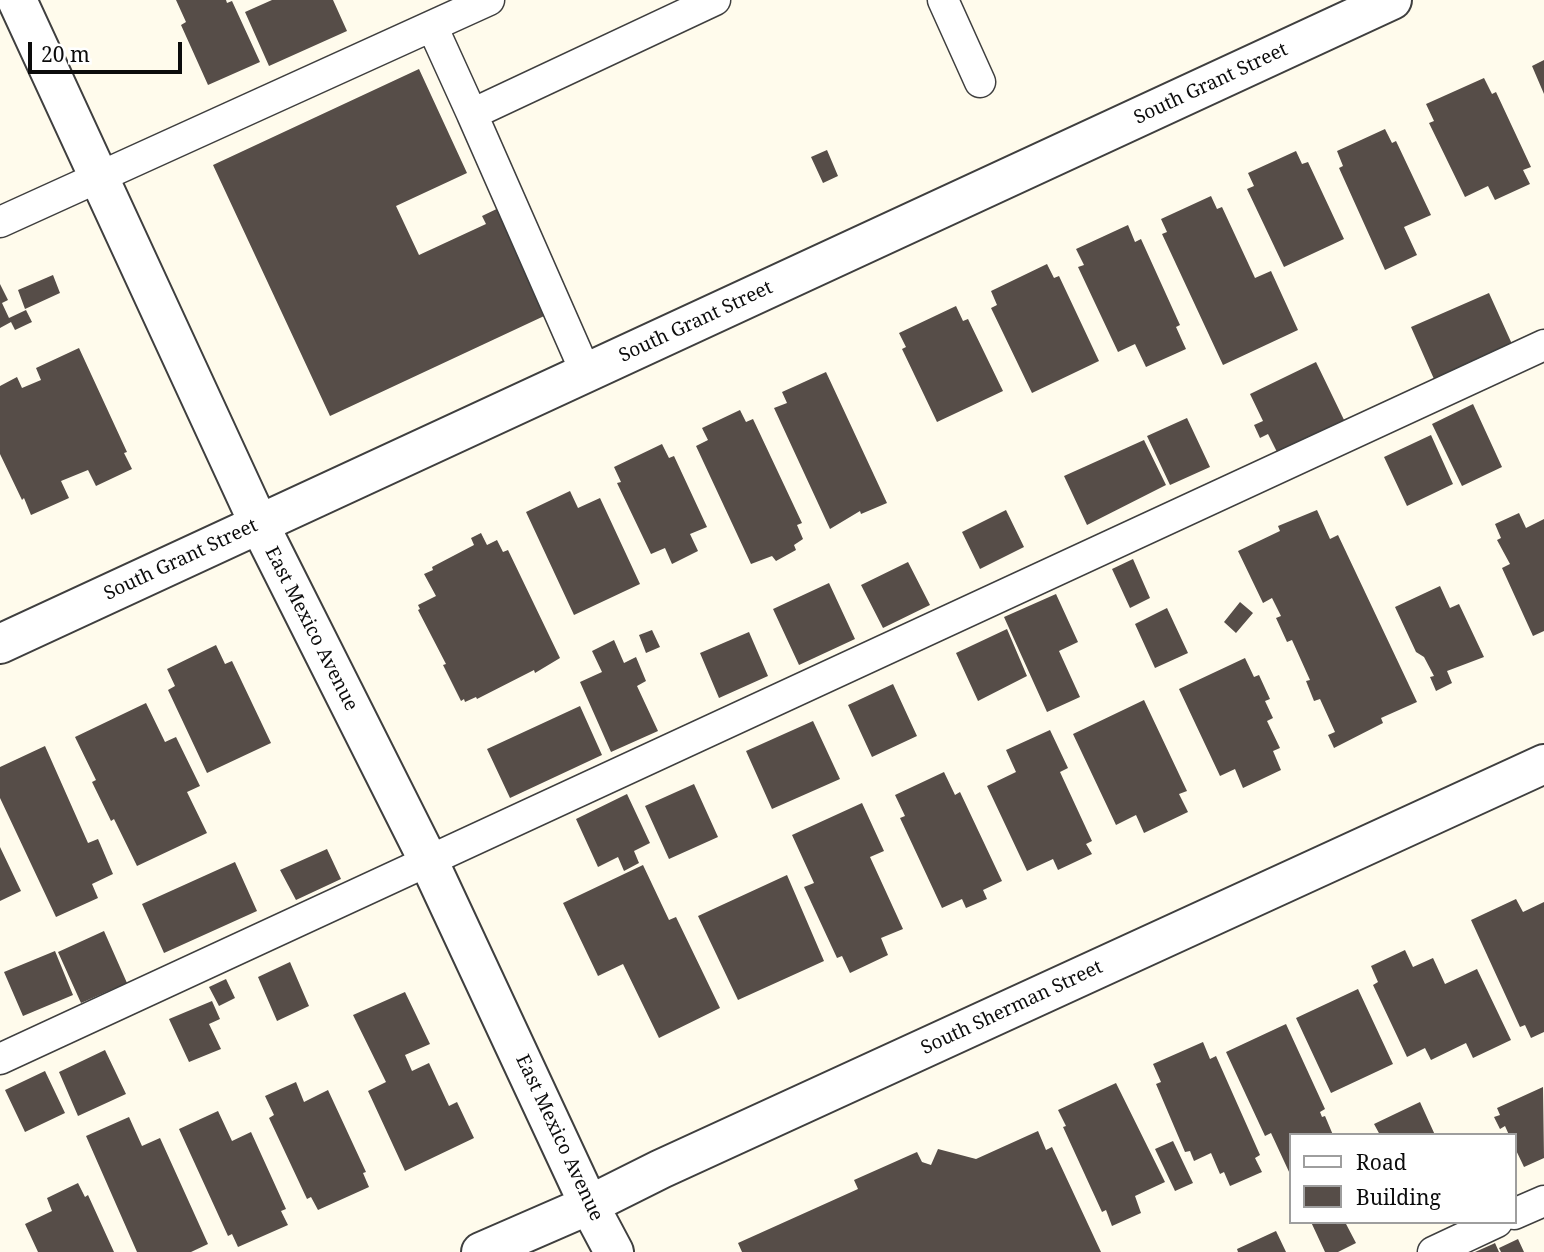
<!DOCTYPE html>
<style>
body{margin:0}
#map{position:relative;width:1544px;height:1252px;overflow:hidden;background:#fffbec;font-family:"Noto Serif",serif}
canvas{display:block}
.legend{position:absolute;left:1289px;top:1133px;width:228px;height:91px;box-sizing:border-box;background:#fff;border:2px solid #9e9e9e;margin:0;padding:9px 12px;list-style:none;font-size:21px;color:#0c0c0c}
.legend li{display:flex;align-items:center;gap:14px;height:35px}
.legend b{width:35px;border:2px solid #9e9e9e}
.scale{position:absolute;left:28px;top:42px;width:154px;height:32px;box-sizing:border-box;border:4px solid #0c0c0c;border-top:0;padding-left:9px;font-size:21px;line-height:24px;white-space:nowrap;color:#0c0c0c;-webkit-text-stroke:5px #fff;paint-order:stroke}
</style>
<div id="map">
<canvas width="1544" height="1252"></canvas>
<ul class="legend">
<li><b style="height:9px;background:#fff"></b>Road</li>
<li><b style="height:19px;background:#564d48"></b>Building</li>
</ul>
<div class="scale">20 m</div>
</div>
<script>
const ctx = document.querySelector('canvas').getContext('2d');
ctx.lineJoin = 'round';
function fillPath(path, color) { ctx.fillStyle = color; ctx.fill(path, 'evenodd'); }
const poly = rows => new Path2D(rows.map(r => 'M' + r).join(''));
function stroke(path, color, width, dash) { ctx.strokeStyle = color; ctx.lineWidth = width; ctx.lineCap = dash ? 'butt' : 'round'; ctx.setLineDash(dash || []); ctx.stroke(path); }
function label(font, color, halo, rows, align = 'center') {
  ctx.font = font + ' "Noto Serif",serif'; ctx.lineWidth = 7; ctx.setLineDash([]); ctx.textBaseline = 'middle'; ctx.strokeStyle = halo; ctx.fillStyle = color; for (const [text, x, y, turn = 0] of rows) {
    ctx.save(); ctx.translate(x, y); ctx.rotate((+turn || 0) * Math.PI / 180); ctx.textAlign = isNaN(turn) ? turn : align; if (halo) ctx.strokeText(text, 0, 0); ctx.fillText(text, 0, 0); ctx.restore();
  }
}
fillPath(poly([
 [176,0,226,0,227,3,232,1,260,62,208,85,181,25,186,22],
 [272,0,333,0,347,31,269,66,245,12],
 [1544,60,1544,94,1532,66],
 [419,69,467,173,396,206,419,255,486,224,482,216,507,204,557,310,330,416,213,165],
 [1484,78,1492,94,1496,92,1531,167,1523,170,1530,184,1495,200,1488,186,1465,197,1429,123,1434,121,1426,104],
 [1385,129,1392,143,1396,141,1431,215,1404,227,1417,255,1385,270,1339,168,1343,166,1337,151],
 [827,150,838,176,823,183,811,157],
 [1296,151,1302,164,1308,162,1344,239,1284,267,1247,189,1254,186,1248,173],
 [1211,196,1217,209,1222,207,1255,278,1271,271,1298,330,1223,365,1162,234,1167,232,1161,219],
 [1128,225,1135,242,1141,239,1180,325,1176,327,1186,349,1146,367,1135,344,1118,352,1078,267,1084,265,1076,249],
 [1047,264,1054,278,1059,276,1099,361,1032,393,991,308,997,305,991,291],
 [53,275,60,293,25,309,18,290],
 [0,284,8,300,2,303,9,318,26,310,32,322,15,330,11,322,0,328],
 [1489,293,1512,344,1434,379,1411,327],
 [956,306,963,321,968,319,1003,391,937,422,902,349,906,347,899,333],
 [79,348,127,452,124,453,132,469,96,486,88,470,61,481,69,498,31,515,24,498,22,500,0,454,0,386,17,377,22,388,41,380,36,368],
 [1316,362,1346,424,1279,456,1268,434,1260,438,1254,425,1263,421,1250,394],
 [826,372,887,503,861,514,860,511,830,529,774,408,787,403,782,392],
 [1473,404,1502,467,1462,486,1432,424],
 [740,410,746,422,753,419,802,523,797,525,803,539,794,545,796,550,776,561,772,556,751,564,696,446,708,440,702,428],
 [1187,418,1210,467,1170,485,1147,436],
 [1431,435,1453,484,1407,506,1384,457],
 [1144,440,1166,485,1087,525,1064,476],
 [662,444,669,458,674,456,707,527,690,534,698,551,672,564,665,548,651,554,617,483,621,482,614,467],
 [570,491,578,508,600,498,640,584,574,615,526,512],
 [1006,510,1024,547,980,569,962,532],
 [1317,510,1330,539,1338,535,1417,702,1381,718,1383,723,1334,748,1328,735,1335,732,1320,699,1314,701,1306,681,1310,680,1292,640,1287,642,1276,618,1281,616,1272,598,1263,603,1238,551,1280,531,1278,526],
 [1519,513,1526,528,1544,519,1544,631,1533,636,1502,568,1510,564,1497,540,1501,538,1495,524],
 [481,533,487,545,497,540,503,552,508,550,560,658,535,673,534,670,477,699,476,697,465,702,464,699,461,701,443,665,446,664,418,610,420,609,418,605,436,596,424,574,433,570,432,567,474,545,471,538],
 [1133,559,1150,598,1130,608,1112,569],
 [908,562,930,605,883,628,861,585],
 [829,583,855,639,799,665,773,609],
 [1440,586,1450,608,1459,604,1484,657,1447,671,1452,683,1436,691,1430,677,1434,676,1424,657,1416,652,1395,607],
 [1056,594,1078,642,1059,651,1080,697,1047,712,1004,617],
 [1240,602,1253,613,1236,633,1224,622],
 [1167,608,1188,653,1155,668,1135,624],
 [1007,629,1027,676,978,701,956,653],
 [652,630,660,647,646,653,639,635],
 [749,632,768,676,719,698,700,653],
 [614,640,624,663,636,657,646,681,637,686,658,731,611,752,580,682,602,672,592,651],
 [216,645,225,664,232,661,271,743,207,773,168,690,175,686,167,669],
 [1245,658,1254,677,1259,675,1270,699,1265,701,1273,718,1267,721,1280,748,1273,751,1281,770,1243,788,1235,769,1220,776,1179,689],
 [893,684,917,736,872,757,848,705],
 [1144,700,1187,791,1179,794,1188,812,1144,833,1136,815,1116,825,1073,734],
 [146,703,165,742,176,737,200,786,187,792,207,833,137,866,114,819,111,821,92,782,96,780,75,737],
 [580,706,602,755,510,798,487,749],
 [813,721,840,779,772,809,746,751],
 [1050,730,1068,768,1060,772,1092,841,1086,844,1092,854,1058,870,1053,859,1027,871,987,786,1016,772,1006,750],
 [45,746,88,843,98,839,113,874,92,884,98,898,56,917,0,798,0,767],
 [944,772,955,795,960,792,1002,881,983,890,987,899,966,908,962,899,942,908,900,818,905,816,895,795],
 [694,784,718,837,669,859,645,806],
 [627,794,650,843,634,851,639,863,624,871,618,857,598,867,576,819],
 [862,803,884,851,870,857,903,929,881,938,888,955,850,973,842,956,837,958,804,887,814,883,792,835],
 [0,847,21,891,0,901],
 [327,849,341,879,296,900,280,870],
 [235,862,257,911,164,953,142,904],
 [643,865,669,920,676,917,720,1008,659,1038,623,964,598,976,563,903],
 [787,875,824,961,738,1000,698,916],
 [1516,899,1523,912,1544,902,1544,1032,1531,1038,1525,1025,1520,1027,1471,920],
 [104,931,127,983,81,1003,58,952],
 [1405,950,1413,967,1433,958,1445,984,1477,969,1511,1040,1473,1058,1466,1043,1431,1060,1425,1048,1407,1057,1373,985,1378,982,1371,966],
 [55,951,73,995,23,1016,4,972],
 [290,962,309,1006,277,1021,258,977],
 [226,979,235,998,219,1006,209,987],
 [1358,989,1393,1064,1331,1093,1296,1018],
 [405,992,430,1044,405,1055,412,1071,429,1063,449,1106,457,1102,474,1138,405,1171,368,1091,386,1082,353,1015],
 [212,1001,220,1019,209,1024,221,1049,189,1062,169,1019],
 [1286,1024,1325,1109,1320,1112,1322,1117,1325,1116,1333,1135,1290,1135,1290,1174,1271,1133,1265,1136,1226,1052],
 [1203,1042,1210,1059,1216,1056,1260,1155,1255,1158,1262,1172,1230,1186,1224,1172,1220,1174,1211,1153,1194,1161,1190,1151,1185,1152,1156,1084,1161,1082,1153,1064],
 [105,1050,126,1094,78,1116,59,1072],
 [45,1071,65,1113,25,1132,5,1090],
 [296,1082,304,1102,328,1090,366,1172,363,1173,369,1187,318,1210,311,1197,307,1199,269,1118,274,1115,265,1096],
 [1116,1083,1165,1182,1135,1196,1141,1213,1112,1226,1106,1210,1102,1212,1063,1127,1066,1126,1058,1110],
 [1543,1087,1544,1158,1524,1167,1514,1146,1514,1135,1509,1135,1505,1126,1500,1129,1494,1117,1500,1115,1497,1108],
 [1420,1102,1435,1135,1380,1135,1374,1124],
 [218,1111,232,1141,251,1132,286,1209,281,1211,288,1225,238,1247,232,1234,228,1236,179,1129],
 [129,1117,142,1146,160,1138,208,1244,191,1252,137,1252,86,1136],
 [1038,1131,1046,1150,1052,1147,1101,1252,742,1252,738,1243,858,1189,854,1180,917,1152,922,1162,931,1165,938,1149,976,1159],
 [1173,1141,1193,1183,1175,1191,1155,1149],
 [78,1183,85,1197,88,1195,114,1252,38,1252,25,1224,52,1211,47,1198],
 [1311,1222,1345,1222,1356,1243,1338,1252,1325,1252],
 [1276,1231,1286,1252,1238,1252,1237,1249],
 [1518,1239,1524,1252,1501,1252,1499,1248],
 [1495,1243,1499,1252,1475,1252,1493,1244]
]), '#564d48');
const service = poly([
 [943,0,980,82],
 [432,26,472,114,715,0],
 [472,114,586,373],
 [0,222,489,0],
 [0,1059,1544,345],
 [1514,1214,1544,1201],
 [1433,1252,1497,1222]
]);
const minor = poly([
 [17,0,259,524,429,862,589,1205,614,1252],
 [0,644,1392,0],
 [481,1252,589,1205,661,1169,1544,764]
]);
stroke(service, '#3f3f3f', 33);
stroke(minor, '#3f3f3f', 42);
stroke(service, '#fff', 30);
stroke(minor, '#fff', 38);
label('19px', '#0c0c0c', '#fff', [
 ["South Grant Street",1211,84,-25],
 ["South Grant Street",696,322,-25],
 ["South Grant Street",181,560,-25],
 ["East Mexico Avenue",311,629,63],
 ["South Sherman Street",1012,1008,-25],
 ["East Mexico Avenue",559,1138,65]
]);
</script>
